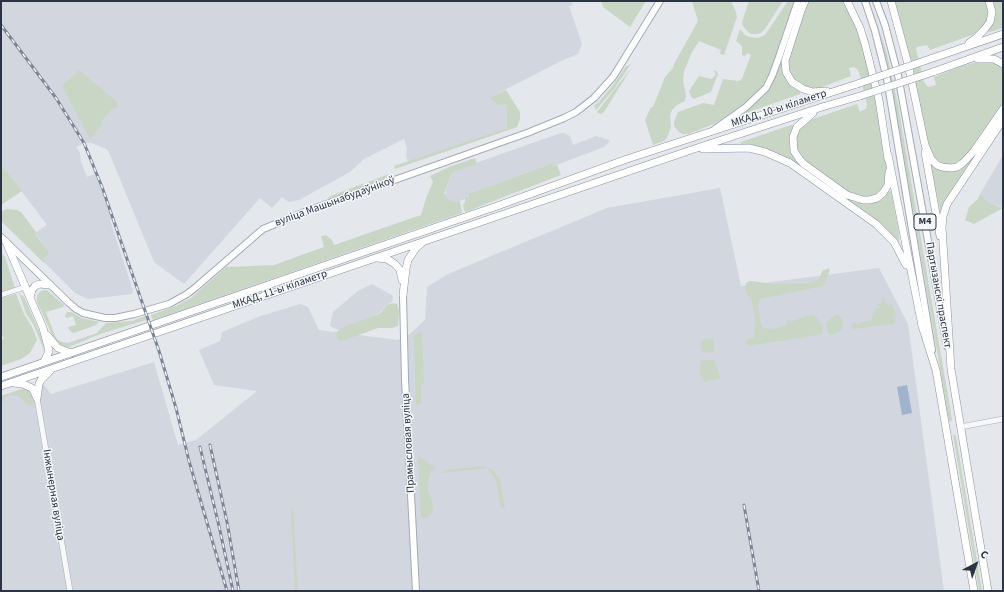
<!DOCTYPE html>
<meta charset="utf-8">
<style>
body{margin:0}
#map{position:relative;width:1004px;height:592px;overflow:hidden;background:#e4e7ec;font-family:"Source Sans 3",sans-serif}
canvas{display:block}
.frame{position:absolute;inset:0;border:2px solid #2b3445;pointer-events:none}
.north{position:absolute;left:956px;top:544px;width:40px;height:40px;-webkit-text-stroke:3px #f4f6f9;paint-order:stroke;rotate:41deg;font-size:11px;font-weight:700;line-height:16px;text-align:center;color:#2b3445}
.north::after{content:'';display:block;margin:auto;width:14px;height:18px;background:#2b3445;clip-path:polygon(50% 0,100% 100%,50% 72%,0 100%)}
</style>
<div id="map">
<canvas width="1004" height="592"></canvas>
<div class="frame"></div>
<div class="north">С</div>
</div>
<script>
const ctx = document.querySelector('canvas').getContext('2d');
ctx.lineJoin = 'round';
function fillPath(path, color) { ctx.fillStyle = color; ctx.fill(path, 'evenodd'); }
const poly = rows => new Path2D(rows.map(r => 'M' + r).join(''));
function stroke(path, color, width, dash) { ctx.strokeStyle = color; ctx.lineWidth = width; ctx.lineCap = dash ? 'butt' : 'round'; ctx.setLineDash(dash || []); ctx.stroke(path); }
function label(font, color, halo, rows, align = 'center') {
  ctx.font = font + ' "Source Sans 3",sans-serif'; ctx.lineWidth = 3; ctx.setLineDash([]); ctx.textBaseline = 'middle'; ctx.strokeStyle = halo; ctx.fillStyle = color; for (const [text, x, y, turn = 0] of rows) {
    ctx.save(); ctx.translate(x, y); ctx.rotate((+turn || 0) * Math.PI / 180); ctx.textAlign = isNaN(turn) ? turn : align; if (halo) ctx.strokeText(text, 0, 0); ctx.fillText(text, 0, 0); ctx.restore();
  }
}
fillPath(poly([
 [1,1,571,1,573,5,569,6,582,44,578,54,563,60,491,97,506,104,507,128,408,162,406,156,407,149,404,139,364,159,350,172,299,200,289,202,282,197,272,208,260,198,184,284,154,262,108,150,92,143,84,143,76,147,80,153,81,162,87,177,95,174,112,219,110,220,133,291,132,294,88,299,75,293,45,263,44,259,50,253,35,233,47,225,1,164],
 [561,133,564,133,570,136,573,145,596,136,606,139,610,141,604,147,554,166,553,163,468,194,469,197,460,201,456,202,450,200,445,196,446,189,452,173,476,164,476,163,484,160],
 [1003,155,1003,207,990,203,980,194],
 [720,188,741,286,879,268,908,324,944,591,1,591,1,396,28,387,43,384,51,394,154,362,178,445,196,440,257,391,214,385,199,350,220,341,222,332,261,316,300,304,308,307,319,330,398,340,411,333,425,320,427,287,448,274,607,208],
 [372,284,393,296,392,302,385,306,380,313,338,330,330,326,333,312,358,291]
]), '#d2d6de');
fillPath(poly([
 [601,1,646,1,630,27,603,7],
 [692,1,731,1,736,12,737,17,724,55,720,54,721,50,699,41,692,52,684,71,683,80,686,96,685,101,677,105,672,110,670,115,671,127,667,138,664,141,653,145,645,120,651,107,653,107,665,77,673,68,674,64,698,21],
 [749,1,783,1,765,29,761,33,757,34,751,34,748,32,743,26,742,22],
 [788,1,795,1,777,59,761,89,756,96,738,110,714,124,688,134,682,134,679,132,674,126,674,122,678,112,703,103,714,105,723,79,738,81,742,79,751,55,747,53,745,56,742,55,742,46,736,41,740,29,745,35,750,37,758,38,765,35],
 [800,1,802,1,783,71,787,82,801,92,800,94,746,113,745,110,751,107,763,96,773,82,783,56],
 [807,1,844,1,855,22,877,99,888,169,887,182,880,193,865,198,850,194,807,164,799,156,795,142,799,129,810,120,857,104,860,112,861,111,866,109,867,104,859,72,856,68,853,67,849,68,851,76,814,90,798,84,790,76,788,64,790,52],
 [866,1,869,1,877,23,887,54,898,105,952,419,951,422,949,421,943,386,893,94,885,61],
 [893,1,986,1,989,6,989,19,977,33,930,50,927,45,917,47,916,49,924,82,928,87,936,85,934,77,962,66,974,63,985,61,993,62,1003,68,1003,104,966,158,954,165,942,164,934,158,930,150],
 [993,1,1003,1,1003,28,990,32,988,30,992,24,995,16,995,11],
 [631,64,614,89,596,110,594,105,598,103,614,84,625,67],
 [632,67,604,112,601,114,598,113,597,112],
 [79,70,117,102,117,107,112,108,101,122,103,123,90,139,62,86],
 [714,70,717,72,718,74,711,92,694,99,691,97,689,91,699,76,712,79,713,77,714,77,716,73,714,72],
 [506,90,520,112,520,119,517,127,395,169,394,166,507,128,506,104,498,105,491,99,491,97],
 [1003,112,942,210,940,210,929,157,935,165,965,165,973,158],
 [791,125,794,126,789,144,791,153,796,161,803,168,846,197,854,202,863,203,879,200,884,197,889,191,891,192,899,233,899,241,897,241,886,228,869,214,799,166,740,145,741,142],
 [475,158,477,164,452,173,444,193,447,198,450,200,456,202,460,201,462,213,153,320,151,315,176,306,191,298,226,267,274,265,324,247,321,236,326,235,332,240,334,245,421,215,426,198,433,182,430,176,449,167],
 [553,163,554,166,557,165,561,175,483,205,466,212,464,210,463,205,465,202,465,198,469,197,468,194],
 [1,164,22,191,1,205],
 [389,174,384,180,329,199,328,197],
 [980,194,990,203,1003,208,974,224,965,220,969,207,978,199],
 [6,209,17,210,21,212,36,232,35,234,50,253,44,259,45,263,43,262,1,221,1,212],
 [1,252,5,257,15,288,13,289,1,292],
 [828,268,830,270,823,286,759,299,758,306,762,328,772,329,787,325,787,320,794,321,803,317,814,315,822,325,823,334,749,346,745,342,747,339,754,338,755,316,751,299,745,291,746,283,750,281,775,284,809,283,819,279,822,271],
 [46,290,49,292,64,305,63,307,46,312,56,338,61,342,68,343,97,333,106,323,132,321,145,316,146,320,100,334,69,347,63,346,57,344,55,341,37,302,37,295,41,291],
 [19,293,24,297,45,344,46,354,34,326,26,313],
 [16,294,24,314,32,327,37,340,30,353,21,359,1,366,1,340,4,339,1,332,1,298],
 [882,297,889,306,891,304,895,311,896,316,895,322,893,324,854,329,852,328,851,325,854,323,855,322,856,324,871,320,876,308,878,309,880,307,877,305,878,303,881,304,883,300,881,299],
 [394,303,397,304,399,310,398,326,392,328,378,328,342,341,339,340,337,338,336,333,341,328,381,313,386,305],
 [67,312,71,312,81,318,99,322,96,325,74,333,70,331,68,327,76,325,73,316,66,318,65,316],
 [835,315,839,315,842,319,843,327,841,331,831,335,829,334,826,324,828,321],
 [422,332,424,383,421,385,421,403,416,405,414,335],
 [711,338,714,340,714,348,713,352,703,353,701,348,701,340],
 [703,360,714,360,721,378,704,382,701,375,700,363],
 [28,387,32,390,33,404,32,406,28,405,18,396,8,395,4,398,1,407,1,396],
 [954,434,956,436,982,591,979,591,953,435],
 [418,456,436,468,431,470,428,480,428,491,432,500,433,508,432,513,427,518,421,518],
 [486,466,487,468,492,469,500,480,505,508,501,507,496,480,487,468,449,472,440,474,447,470],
 [293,508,298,591,295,591,291,511]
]), '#c9d6c5');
fillPath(poly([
 [907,385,912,413,902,415,897,387]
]), '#9fb4cc');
const minor = poly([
 [1,295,25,287],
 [37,398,70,591],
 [960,427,1003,419]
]);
const major = poly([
 [865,1,875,31,887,79,932,350],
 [876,1,885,25,898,75,947,346],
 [715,129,746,107,766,88,772,76,779,57,798,1],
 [1,237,68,302,76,309,83,313,105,318,115,318,134,314,169,304,187,294,196,287,263,229,307,211,527,133,564,118,576,112,594,98,613,77,660,1],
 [403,295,405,379,416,591]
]);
const highway = poly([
 [805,1,801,11,785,61,786,72,792,82,803,89,813,92,826,91],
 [847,1,860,28,865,44,879,100,888,159],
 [891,1,908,64,925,145,931,159,937,165,942,167,951,168,957,167,963,163,974,151,1003,109],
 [969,43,976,38,984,30,990,22,992,12,989,1],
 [930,59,1003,34],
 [978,59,994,59,1003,64],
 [933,72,1003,47],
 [813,113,797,127,793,137,794,151,800,160,804,164,847,195,863,200,869,200,877,198,883,193,888,185,889,172],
 [703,149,749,148,765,152,790,163,876,224,894,242,906,265],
 [925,152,940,236],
 [888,155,922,326,936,370,974,591],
 [6,242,43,328,49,351,44,362],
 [377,258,387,259,395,264,400,270,402,280],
 [403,295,406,269,408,260,416,248,422,243],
 [30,297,32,290,35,286,39,284,50,285],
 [47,335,58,348,71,353],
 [1,377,500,205,627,159,857,84],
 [14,383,23,384,32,388,37,398],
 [1,386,694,149,822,107,860,96],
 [37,398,39,384,41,380,50,371],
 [988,591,951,369,942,227,943,216,947,204,1003,120]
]);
stroke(minor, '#a9aeb7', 6);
stroke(major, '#a3abb8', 8);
stroke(highway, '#8b94a3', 8);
stroke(minor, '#f7f8fa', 5);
stroke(major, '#fff', 6);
stroke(highway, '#fff', 7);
const rail = poly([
 [1,25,56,98,84,143,102,187,159,351,176,408,189,461,227,591],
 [210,445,227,522,239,591],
 [200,447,219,526,233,591],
 [744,505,759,591]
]);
stroke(rail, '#7d8696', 3);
stroke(rail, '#f4f6f9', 1.5, [4.5]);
const highwayBridge = poly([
 [857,84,930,59],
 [860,96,933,72]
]);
stroke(highwayBridge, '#8b94a3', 8, []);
stroke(highwayBridge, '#fff', 7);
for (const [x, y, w] of [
 [925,222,22]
]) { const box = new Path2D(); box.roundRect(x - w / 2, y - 8, w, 16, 3); ctx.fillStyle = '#f4f6f9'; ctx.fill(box); stroke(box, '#2b3445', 1); }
label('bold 10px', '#2b3445', null, [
 ["М4",925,222]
]);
label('11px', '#2b3445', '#f4f6f9', [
 ["МКАД, 10-ы кіламетр",779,109,-18],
 ["вуліца Машынабудаўнікоў",335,202,-20],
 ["МКАД, 11-ы кіламетр",280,290,-19],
 ["Партызанскі праспект",938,295,80],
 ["Прамысловая вуліца",409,443,-93],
 ["Інжынерная вуліца",53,495,81]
]);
</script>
